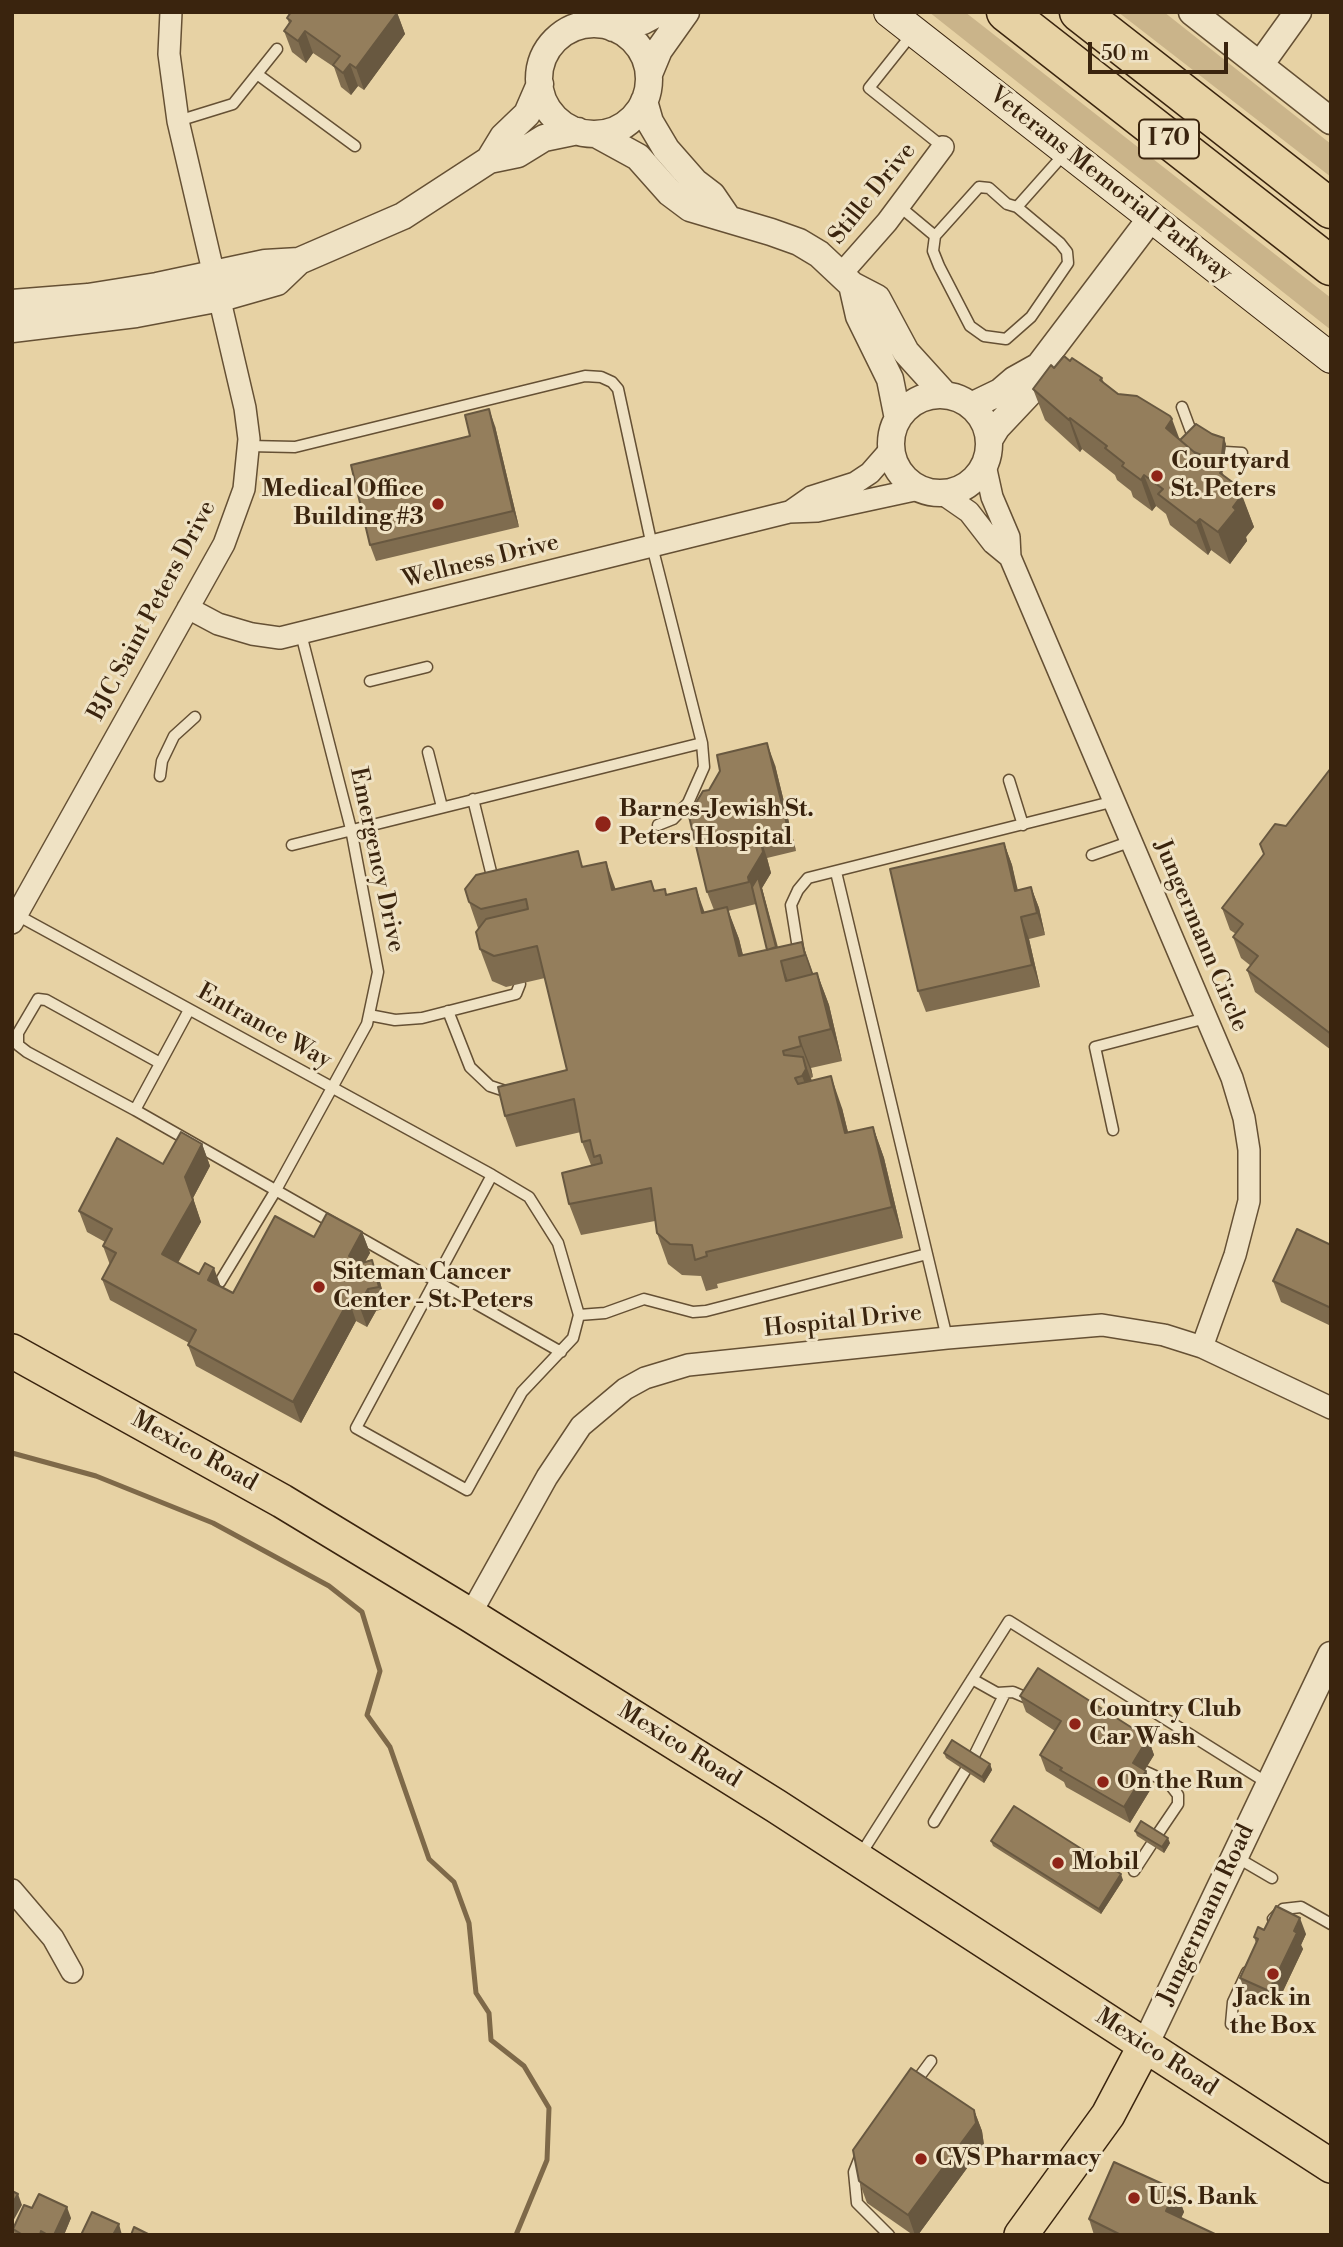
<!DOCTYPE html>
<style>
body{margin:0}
#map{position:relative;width:1343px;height:2247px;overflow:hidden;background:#e7d2a4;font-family:"Libre Bodoni",serif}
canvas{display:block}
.frame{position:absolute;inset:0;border:14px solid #3a240e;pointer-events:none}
.scale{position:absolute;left:1088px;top:42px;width:140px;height:32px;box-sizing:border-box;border:4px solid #3a240e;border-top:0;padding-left:9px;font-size:21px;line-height:24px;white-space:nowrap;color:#3a240e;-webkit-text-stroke:5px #efe2c4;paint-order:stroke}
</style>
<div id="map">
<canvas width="1343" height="2247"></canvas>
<div class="frame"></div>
<div class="scale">50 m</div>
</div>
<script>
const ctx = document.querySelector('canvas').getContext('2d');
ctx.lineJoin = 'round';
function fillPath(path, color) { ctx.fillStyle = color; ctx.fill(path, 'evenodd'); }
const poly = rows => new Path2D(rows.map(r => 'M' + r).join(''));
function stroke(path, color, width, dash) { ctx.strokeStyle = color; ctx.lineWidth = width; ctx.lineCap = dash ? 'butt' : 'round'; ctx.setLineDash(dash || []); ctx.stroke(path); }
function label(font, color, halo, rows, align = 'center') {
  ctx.font = font + ' "Libre Bodoni",serif'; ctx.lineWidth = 6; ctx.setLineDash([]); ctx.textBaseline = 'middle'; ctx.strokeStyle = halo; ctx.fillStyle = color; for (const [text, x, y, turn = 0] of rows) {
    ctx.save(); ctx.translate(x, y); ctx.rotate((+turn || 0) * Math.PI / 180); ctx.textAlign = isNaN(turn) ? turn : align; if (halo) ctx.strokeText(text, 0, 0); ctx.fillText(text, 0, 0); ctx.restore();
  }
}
fillPath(poly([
 [929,12,965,12,1331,298,1331,330],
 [1118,12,1164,12,1331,144,1331,177]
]), '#cab48a');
stroke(poly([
 [12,1453,96,1476,213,1523,329,1586,362,1612,380,1671,367,1715,390,1747,429,1859,454,1882,469,1923,476,1993,489,2013,491,2040,524,2066,549,2108,547,2160,516,2235]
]), '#7e6949', 5);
const service = poly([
 [912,34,869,88,943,147],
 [257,74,355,146],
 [178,121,233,104,277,49],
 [899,206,935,236],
 [1017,207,1060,243,1067,252,1068,263,1031,317,1006,339,984,336,970,326,939,266,933,251,935,236,979,187,989,188,1007,204,1017,207,1065,153],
 [1182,407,1192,434],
 [249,446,295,447,585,376,601,377,612,382,618,389,652,546,702,743,704,767,688,803,673,819,658,825],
 [1225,452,1242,453],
 [370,681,427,667],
 [428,752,442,807],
 [160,776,162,761,174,736,195,717],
 [1009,780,1023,825],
 [473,799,494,884],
 [292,845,702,743],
 [1092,855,1132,841],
 [836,872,947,1338],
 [17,915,492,1175,529,1197,558,1243,579,1315,573,1338,522,1392,467,1490,356,1428,492,1175],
 [799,955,791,905,798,890,808,878,1115,801],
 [189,1010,135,1110,335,1224],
 [448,1011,470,1067,490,1086,511,1093],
 [369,1015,395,1020,422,1018,516,994,520,984],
 [135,1110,27,1052,18,1045,18,1033,38,999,46,1000,160,1063],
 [1113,1130,1095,1047,1206,1018],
 [355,1235,561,1352],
 [220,1282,276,1190,367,1024,378,972,351,829,301,634],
 [579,1315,605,1313,644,1299,693,1312,706,1311,927,1254],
 [972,1679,997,1693,1013,1692,1034,1701],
 [973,1758,1005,1693],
 [1144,1771,1168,1782,1178,1795,1178,1804,1157,1835],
 [934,1822,965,1771],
 [859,1857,1009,1621,1269,1784],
 [1236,1857,1272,1878],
 [1134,1871,1151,1845],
 [1273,1919,1283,1909,1301,1907,1331,1924],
 [1231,2024,1233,2002,1247,1972],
 [914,2084,931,2061],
 [862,2152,854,2172,857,2203,889,2235]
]);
const minor = poly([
 [842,273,887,222,943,147],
 [985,465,992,497,1009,537,1010,557,1232,1078,1244,1118,1249,1150,1249,1201,1235,1255,1202,1347],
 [943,494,969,512,993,543,1010,557],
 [791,511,811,497,855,483,870,473,891,449],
 [188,608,218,624,252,634,280,638,789,512,817,511,919,489],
 [12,923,224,544,244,489,249,439,245,408,178,121,169,54,171,12],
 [470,1615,547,1477,581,1426,625,1389,645,1378,688,1365,947,1338,1102,1325,1164,1335,1202,1347,1331,1408],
 [12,1890,53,1938,72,1972]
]);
const tertiary = poly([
 [1192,12,1331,121],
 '539 79a55 55 0 1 1 110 0a55 55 0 1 1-110 0Z',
 [613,28,643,21,660,12],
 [1260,65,1298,12],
 [649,74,659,50,686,12],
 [644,101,650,122,666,149,695,182,712,195,727,217],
 [596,134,638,157,670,193,690,208,771,232,799,242,819,254,852,285,877,298,906,352,945,395],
 [489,160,518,154,544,138,578,131],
 [852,285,859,316,890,379,898,419],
 [12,303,88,297,157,286,265,263,299,261],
 [12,329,136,314,221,298,277,282,299,261,403,216,489,160,503,137,527,114,540,84],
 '891 444a49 49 0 1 1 98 0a49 49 0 1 1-98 0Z',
 [971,406,1000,392,1014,380,1039,366],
 [989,440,997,427,1030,392,1039,366,1151,218],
 [1145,2045,1331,1655]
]);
const secondary = poly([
 [889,12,1331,358]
]);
const primary = poly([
 [12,1351,282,1501,470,1615,776,1806,1331,2166],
 [1021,2235,1108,2115,1145,2045]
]);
const motorway = poly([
 [1006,12,1331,266],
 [1079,12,1331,209]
]);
stroke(service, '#655034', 13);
stroke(minor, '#655034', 24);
stroke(tertiary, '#655034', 29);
stroke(secondary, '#3a240e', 32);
stroke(primary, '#3a240e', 36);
stroke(motorway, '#3a240e', 41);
stroke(service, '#efe2c4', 10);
stroke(minor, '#efe2c4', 21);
stroke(tertiary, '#efe2c4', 26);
stroke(secondary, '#efe2c4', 30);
stroke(primary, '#e7d2a4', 33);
stroke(motorway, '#e7d2a4', 38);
fillPath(poly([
 [288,12,397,12,405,34,364,90,358,86,351,95,341,87,334,67,313,53,306,63,292,52,284,31,289,23,287,18,290,14],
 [1070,361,1102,378,1104,383,1180,439,1212,434,1226,444,1223,468,1214,465,1222,471,1224,476,1241,494,1254,527,1246,537,1247,541,1230,564,1211,550,1208,555,1170,525,1166,514,1156,506,1152,511,1133,497,1131,491,1117,480,1115,475,1082,449,1080,452,1045,420,1033,389,1054,368],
 [495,426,519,527,376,561,370,545,470,436],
 [775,765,796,851,767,858,771,873,762,888,778,947,802,942,813,974,817,973,829,1005,842,1061,811,1068,813,1077,811,1078,812,1081,842,1108,848,1132,873,1127,884,1158,903,1238,717,1284,718,1288,706,1291,701,1276,682,1275,668,1264,657,1233,655,1221,581,1235,569,1204,591,1165,582,1142,581,1132,516,1147,505,1116,567,1070,545,978,506,987,492,981,480,949,478,928,469,902,584,867,616,889,651,881,655,891,667,895,705,912,714,910,707,892,709,790],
 [756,904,767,950,743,955,739,939,728,911],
 [1331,768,1331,1050,1255,992,1247,970,1251,966,1241,958,1233,937,1236,934,1230,930,1222,908],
 [1004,843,1012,865,1017,890,1031,887,1039,908,1045,935,1029,939,1040,987,926,1012,918,991],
 [202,1144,210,1166,193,1198,201,1222,178,1263,233,1293,314,1237,362,1232,370,1253,365,1262,372,1260,380,1282,387,1308,376,1311,367,1327,356,1321,301,1423,196,1366,188,1345,189,1343,110,1300,102,1279,110,1265,103,1246,105,1242,87,1232,79,1211,163,1164],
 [1331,1245,1331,1326,1281,1302,1273,1281],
 [1020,1696,1148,1738,1154,1755,1145,1770,1146,1771,1152,1787,1130,1823,1066,1787,1064,1782,1046,1771,1040,1755,1055,1731,1026,1712],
 [944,1753,990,1764,992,1770,984,1783,946,1758],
 [1135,1831,1170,1843,1164,1853,1137,1836],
 [991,1841,1123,1880,1101,1914,993,1846],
 [1264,1930,1306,1934,1301,1945,1303,1949,1275,2008,1246,1994,1240,1978,1256,1943,1254,1937],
 [974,2110,982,2131,984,2145,918,2235,913,2235,867,2203,859,2181],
 [1176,2190,1184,2212,1181,2218,1217,2235,1094,2235,1089,2219],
 [32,2208,71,2218,64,2235,15,2235,13,2229]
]), '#7f6c4f');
fillPath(poly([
 [397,13,405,34,364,90,356,68],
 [305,31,313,53,306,63,298,41],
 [350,64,358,86,351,95,343,73],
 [489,409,495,426,519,527,513,511],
 [1070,418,1082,449,1080,452,1069,420],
 [1172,419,1184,451,1166,428],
 [1224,438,1226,444,1223,468,1221,463],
 [1144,475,1156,506,1152,511,1141,480],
 [1239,487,1254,527,1246,537,1247,541,1230,564,1218,532,1233,507,1236,490],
 [1200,519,1211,550,1208,555,1196,523],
 [767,743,775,765,796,851,788,829],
 [760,836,767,858,771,873,762,888,781,961,792,993,786,981,779,956,757,904,748,877],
 [1004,843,1012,865,1023,912,1015,891],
 [606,862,617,893,612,890],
 [1031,887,1039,908,1045,935,1037,913],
 [696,888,707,919,702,913],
 [727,907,739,939,748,976,739,956],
 [1021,917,1029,939,1040,987,1032,965],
 [802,942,813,973,816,987,805,955],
 [817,973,829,1005,842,1061,831,1029],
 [799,1037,811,1068,813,1077,801,1046],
 [803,1057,814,1088,814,1107,802,1076],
 [831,1076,842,1108,856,1165,845,1133],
 [873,1127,884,1158,903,1238,892,1207],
 [202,1144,210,1166,193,1198,201,1222,170,1276,162,1254,185,1177],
 [362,1232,370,1253,356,1277,349,1256],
 [372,1260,380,1282,387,1308,379,1287],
 [214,1268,222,1290,208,1280],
 [368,1289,376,1311,367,1327,359,1305],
 [349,1300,356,1321,301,1423,293,1402],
 [1148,1738,1154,1755,1139,1779,1133,1763],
 [990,1764,992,1770,984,1783,982,1777],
 [1146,1771,1152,1787,1130,1823,1124,1807],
 [1168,1838,1170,1843,1164,1853,1162,1847],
 [1121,1874,1123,1880,1101,1914,1099,1909],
 [1300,1918,1306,1934,1301,1945,1303,1949,1275,2008,1269,1991],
 [974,2110,982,2131,984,2145,918,2235,915,2235,908,2215],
 [1176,2190,1184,2212,1174,2232,1166,2211],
 [18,2194,22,2205,12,2223,12,2204],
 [67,2207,71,2218,64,2235,54,2235],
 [119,2224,122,2235,113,2235]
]), '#685840');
const building = poly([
 [291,12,397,12,397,13,356,68,350,64,343,73,333,65,340,56,305,31,298,41,284,31,291,21,287,18,291,12],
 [1064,356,1070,361,1072,358,1102,378,1100,380,1118,394,1137,396,1170,416,1172,419,1166,428,1201,458,1203,456,1222,471,1220,473,1239,487,1236,490,1242,495,1233,507,1236,510,1218,532,1200,519,1196,523,1158,494,1163,489,1144,475,1141,480,1122,466,1124,463,1105,448,1107,446,1070,418,1069,420,1033,389,1051,365,1054,368,1064,356],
 [489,409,513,511,370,545,351,465,470,436,465,415,489,409],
 [1196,424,1212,434,1224,438,1221,463,1194,452,1180,440,1196,424],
 [767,743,788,829,760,836,763,852,748,877,749,882,707,892,687,808,694,806,703,791,709,790,720,771,717,755,767,743],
 [1331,768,1331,1034,1247,970,1258,956,1233,937,1243,924,1222,908,1264,854,1260,844,1275,824,1286,826,1331,768],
 [1004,843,1015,891,1031,887,1037,913,1021,917,1032,965,918,991,890,869,1004,843],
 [578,851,582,867,606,862,612,890,651,881,654,891,665,889,666,895,696,888,702,913,727,907,739,956,802,942,805,955,781,961,786,981,817,973,831,1029,799,1037,801,1046,783,1051,784,1055,803,1057,806,1069,802,1076,795,1078,798,1084,831,1076,845,1133,873,1127,892,1207,706,1252,707,1256,695,1260,692,1245,670,1244,657,1233,651,1188,569,1204,562,1173,602,1163,600,1155,594,1157,590,1140,582,1142,574,1099,505,1116,498,1087,567,1070,537,946,494,956,480,949,476,932,486,919,528,909,526,899,481,909,469,902,465,889,476,875,578,851],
 [758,877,776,947,767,950,752,887,758,877],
 [181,1132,202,1144,185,1177,193,1200,162,1254,199,1274,205,1263,214,1268,208,1280,233,1293,275,1216,314,1237,327,1213,362,1232,349,1256,362,1263,372,1260,379,1287,368,1289,359,1305,349,1300,293,1402,188,1345,196,1330,102,1279,116,1253,103,1246,112,1229,79,1211,117,1138,163,1164,181,1132],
 [1297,1229,1331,1245,1331,1308,1273,1281,1297,1229],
 [1038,1668,1148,1738,1133,1763,1146,1771,1124,1807,1060,1770,1062,1768,1040,1755,1061,1721,1020,1696,1038,1668],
 [952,1740,990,1764,982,1777,944,1753,952,1740],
 [1014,1806,1121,1874,1099,1909,991,1841,1014,1806],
 [1141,1821,1168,1838,1162,1847,1135,1831,1141,1821],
 [1276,1906,1300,1918,1294,1931,1297,1933,1269,1991,1240,1978,1258,1939,1254,1937,1258,1927,1264,1930,1276,1906],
 [911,2068,974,2110,976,2123,908,2215,859,2181,853,2150,911,2068],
 [1114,2162,1176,2190,1166,2211,1217,2235,1121,2235,1089,2219,1114,2162],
 [12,2191,18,2194,12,2204,12,2191],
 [39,2194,67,2207,54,2235,48,2235,41,2231,40,2235,23,2235,13,2229,24,2205,32,2208,39,2194],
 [92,2212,119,2224,113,2235,81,2235,92,2212],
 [134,2227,150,2235,131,2235,134,2227]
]);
fillPath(building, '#947e5c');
stroke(building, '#685840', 2);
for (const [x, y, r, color] of [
 [1157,476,7,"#8f2418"],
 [438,504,7,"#8f2418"],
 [603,824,9,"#8f2418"],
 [319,1287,7,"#8f2418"],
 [1075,1724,7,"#8f2418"],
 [1103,1782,7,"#8f2418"],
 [1058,1863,7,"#8f2418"],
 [1273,1974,7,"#8f2418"],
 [921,2159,7,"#8f2418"],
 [1134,2198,7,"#8f2418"]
]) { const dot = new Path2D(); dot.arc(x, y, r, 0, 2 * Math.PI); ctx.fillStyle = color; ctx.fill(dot); stroke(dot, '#efe2c4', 2.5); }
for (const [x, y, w] of [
 [1169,139,60]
]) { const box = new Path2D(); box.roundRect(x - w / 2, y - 19.5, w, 39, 5); ctx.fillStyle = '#efe2c4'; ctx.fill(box); stroke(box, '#3a240e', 2); }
label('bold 23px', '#3a240e', null, [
 ["I 70",1169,139]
]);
label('24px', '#3a240e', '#efe2c4', [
 ["Veterans Memorial Parkway",1110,185,38],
 ["Stille Drive",873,194,-51],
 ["Wellness Drive",481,562,-14],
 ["BJC Saint Peters Drive",153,611,-62],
 ["Emergency Drive",376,860,78],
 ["Jungermann Circle",1200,936,67],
 ["Entrance Way",264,1027,29],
 ["Hospital Drive",843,1322,-6],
 ["Mexico Road",194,1452,29],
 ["Mexico Road",679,1746,32],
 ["Jungermann Road",1207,1915,-65],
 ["Mexico Road",1156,2053,33]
]);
label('bold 24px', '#3a240e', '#efe2c4', [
 ["Courtyard",1171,462],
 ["St. Peters",1171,490],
 ["Medical Office",424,490,"right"],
 ["Building #3",424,518,"right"],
 ["Barnes-Jewish St.",619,810],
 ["Peters Hospital",619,838],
 ["Siteman Cancer",333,1273],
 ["Center - St. Peters",333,1301],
 ["Country Club",1089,1710],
 ["Car Wash",1089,1738],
 ["On the Run",1117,1782],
 ["Mobil",1072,1863],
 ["Jack in",1273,1999,"center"],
 ["the Box",1273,2027,"center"],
 ["CVS Pharmacy",935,2159],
 ["U.S. Bank",1148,2198]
], 'left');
</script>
